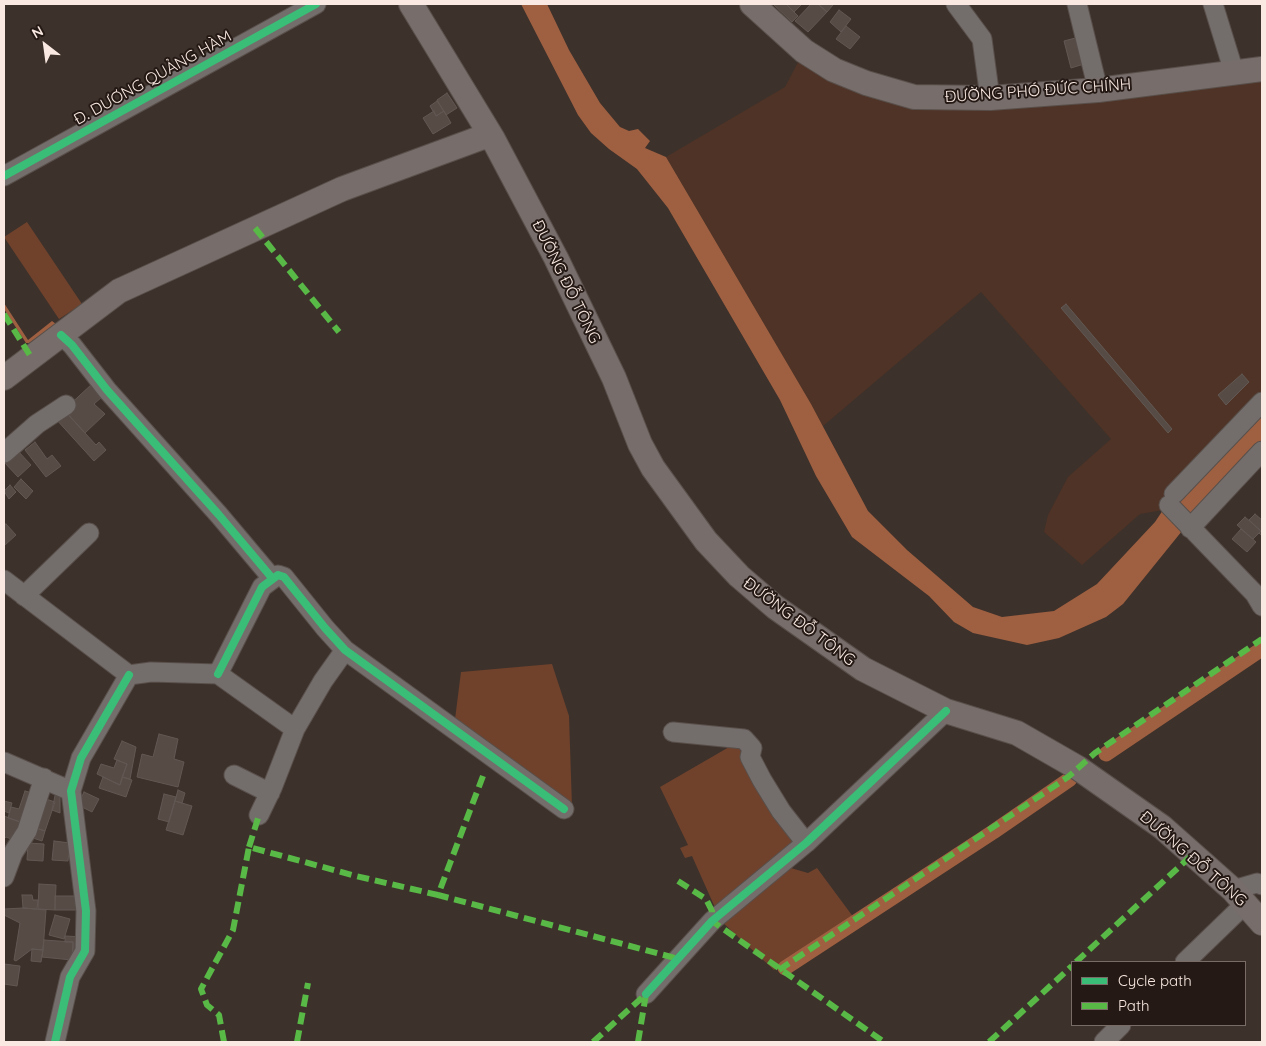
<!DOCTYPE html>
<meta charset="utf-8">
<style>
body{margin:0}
#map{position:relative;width:1266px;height:1046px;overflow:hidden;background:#3d312b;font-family:Quicksand,sans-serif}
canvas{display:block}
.frame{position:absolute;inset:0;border:5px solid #f9e9e2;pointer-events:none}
.legend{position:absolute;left:1071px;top:961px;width:175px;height:65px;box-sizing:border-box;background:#241914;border:1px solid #796c66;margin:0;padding:6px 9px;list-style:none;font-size:15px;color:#f9e9e2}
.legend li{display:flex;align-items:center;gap:10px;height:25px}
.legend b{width:25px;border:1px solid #796c66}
.north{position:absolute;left:20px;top:20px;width:50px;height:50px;-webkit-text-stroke:4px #241914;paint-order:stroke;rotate:330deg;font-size:14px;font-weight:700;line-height:20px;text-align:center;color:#f9e9e2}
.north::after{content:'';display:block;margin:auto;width:18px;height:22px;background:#f9e9e2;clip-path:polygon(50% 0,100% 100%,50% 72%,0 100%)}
</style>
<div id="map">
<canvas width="1266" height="1046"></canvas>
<div class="frame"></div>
<ul class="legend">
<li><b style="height:6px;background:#3abd76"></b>Cycle path</li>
<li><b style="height:6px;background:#58b947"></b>Path</li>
</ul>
<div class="north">N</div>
</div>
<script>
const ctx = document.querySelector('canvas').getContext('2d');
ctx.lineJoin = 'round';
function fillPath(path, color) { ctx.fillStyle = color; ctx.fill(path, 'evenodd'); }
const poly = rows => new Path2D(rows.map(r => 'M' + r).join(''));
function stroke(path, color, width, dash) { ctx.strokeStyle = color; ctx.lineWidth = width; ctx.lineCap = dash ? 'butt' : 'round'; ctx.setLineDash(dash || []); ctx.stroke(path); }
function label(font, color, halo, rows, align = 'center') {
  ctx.font = font + ' Quicksand,sans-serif'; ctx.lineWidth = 4; ctx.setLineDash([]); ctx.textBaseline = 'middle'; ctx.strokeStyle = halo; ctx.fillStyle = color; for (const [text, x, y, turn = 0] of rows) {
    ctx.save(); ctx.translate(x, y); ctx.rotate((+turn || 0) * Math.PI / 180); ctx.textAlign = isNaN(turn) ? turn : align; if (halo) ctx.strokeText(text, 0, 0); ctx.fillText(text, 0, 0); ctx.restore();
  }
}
fillPath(poly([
 [804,51,901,94,1262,69,1262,408,1163,510,1140,514,1082,565,1044,532,1048,515,1068,477,1111,439,981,292,823,426,666,157,785,87]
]), '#4e3326');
fillPath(poly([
 [27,222,82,304,59,319,4,237],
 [552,664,569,716,572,807,453,735,461,672],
 [736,743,796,843,770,862,808,873,817,868,854,918,774,970,721,921,692,856,685,858,680,848,688,845,660,787]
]), '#70422c');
fillPath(poly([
 [521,4,547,4,569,50,600,103,620,127,629,131,638,129,650,141,645,148,666,157,811,404,868,511,907,550,973,607,1002,617,1054,611,1097,584,1155,522,1163,510,1262,408,1262,452,1182,531,1123,604,1106,617,1059,638,1027,645,973,633,954,622,929,596,852,537,816,476,780,400,668,208,637,169,609,149,591,133,578,115],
 [4,303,28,340,52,321,56,324,29,343,26,343,4,309]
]), '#9f6041');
stroke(poly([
 [1106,754,1262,649],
 [785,968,993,832,1070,779]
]), '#9f6041', 15);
const building = poly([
 [773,4,786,4,798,16,792,22,773,4],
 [786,4,802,4,794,12,786,4],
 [811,4,818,4,827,12,808,32,795,21,811,4],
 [818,4,832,4,833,5,827,12,818,4],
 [839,10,851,19,841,32,830,22,839,10],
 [846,26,860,37,850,49,836,39,846,26],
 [1083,36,1084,64,1071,68,1064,41,1083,36],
 [447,93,457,108,446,115,437,100,447,93],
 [437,101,444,111,436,116,430,106,437,101],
 [434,111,436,116,444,111,451,123,433,134,423,118,434,111],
 [1066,304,1172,429,1168,433,1061,308,1066,304],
 [1242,374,1249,382,1226,405,1218,395,1242,374],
 [92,384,103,396,94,404,105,414,85,433,64,410,92,384],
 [64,410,96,445,99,442,106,450,94,461,55,418,64,410],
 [35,442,47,459,52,455,61,466,46,477,25,450,35,442],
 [17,450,31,465,18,477,4,462,17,450],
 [21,479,33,491,26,499,14,487,21,479],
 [10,485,16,492,9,499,4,491,10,485],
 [1255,514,1262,520,1262,536,1259,533,1261,531,1249,520,1255,514],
 [1245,517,1261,531,1253,539,1237,525,1245,517],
 [6,524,16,535,5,545,4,525,6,524],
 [1241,529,1256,542,1247,552,1232,539,1241,529],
 [159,734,178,739,174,759,184,762,178,787,137,777,142,754,153,757,159,734],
 [122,741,136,747,130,779,122,777,127,764,114,759,122,741],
 [117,760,127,764,120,785,97,774,101,764,114,768,117,760],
 [103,777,120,785,122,777,132,780,126,797,99,788,103,777],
 [178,790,185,793,182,803,175,801,178,790],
 [25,791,36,794,27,824,8,818,11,807,19,809,25,791],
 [56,791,60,792,60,813,52,810,56,791],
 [84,792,99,799,92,812,78,805,84,792],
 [164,794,176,797,169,822,158,819,164,794],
 [40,797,55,802,45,831,30,826,40,797],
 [4,801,12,803,9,813,4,811,4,801],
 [175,801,192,806,183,835,166,830,175,801],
 [4,816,20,822,14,840,6,837,4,839,4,816],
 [30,826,45,831,42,841,27,836,30,826],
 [54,841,70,843,68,861,52,860,54,841],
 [28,843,44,844,43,861,27,860,28,843],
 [39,884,56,885,55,910,38,909,39,884],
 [22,895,32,895,33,900,38,900,37,909,23,908,22,895],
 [55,896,83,896,82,910,55,910,55,896],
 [23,908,46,910,43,950,32,949,16,961,14,960,20,923,4,915,4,909,23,908],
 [55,915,70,919,64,939,49,935,55,915],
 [65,936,84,937,73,954,73,942,65,942,65,936],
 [44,940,73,942,72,960,42,957,44,940],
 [32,949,43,950,41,962,31,961,32,949],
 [4,964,20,966,17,986,4,984,4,964]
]);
fillPath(building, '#574b46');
stroke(building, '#625853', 1);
const minor = poly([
 [956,4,982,39,990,98],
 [1077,4,1098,90],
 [1213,4,1234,72],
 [4,176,316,4],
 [61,335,72,345,107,390,219,515,272,578],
 [4,453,37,424,66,405],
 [1174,494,1262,402],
 [1169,505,1255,594,1262,606],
 [1190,528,1262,451],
 [4,580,129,675,151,672,218,674,295,729,272,788,259,815],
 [24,596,89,533],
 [218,674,262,587,278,575,284,577,325,628,345,650,564,809],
 [295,729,323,681,345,650],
 [673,732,744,739,752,748,750,757,762,780,781,811,806,843],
 [4,762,71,791],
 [234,775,270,793],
 [4,877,13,853,27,831,44,778],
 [1233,890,1257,883,1262,885],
 [1185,962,1245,904],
 [646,994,712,921,806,843,946,711],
 [55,1042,70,977,85,951,86,911,71,791,81,758,129,675],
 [1104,1042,1121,1025]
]);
const major = poly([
 [411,4,493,139,556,258,614,378,640,444,653,468,706,541,739,576,775,607,863,669,946,711,1017,733,1078,768,1162,827,1233,890,1262,923],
 [752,4,804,51,834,70,866,83,914,97,990,98,1098,90,1262,69],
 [4,378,119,291,342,189,483,137,493,139]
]);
stroke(minor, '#594f4a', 21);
stroke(major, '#594f4a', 26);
stroke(minor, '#736e6c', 19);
stroke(major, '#776d6a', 24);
stroke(poly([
 [255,228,339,332],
 [4,314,31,357],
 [483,776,438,895,679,959],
 [249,847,259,815],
 [678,881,706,899,712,911,712,921,884,1042],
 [1076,962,1192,855],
 [779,970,1068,777,1095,753,1262,639],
 [224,1042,219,1015,207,1005,201,989,233,930,249,847,356,876,438,895],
 [297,1042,308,983],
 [593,1042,646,994],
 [638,1042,646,994],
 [989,1042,1072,966]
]), '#58b947', 6, [12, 6]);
stroke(poly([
 [4,176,316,4],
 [61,335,72,345,107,390,219,515,272,578],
 [218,674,262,587,278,575,284,577,325,628,345,650,564,809],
 [646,994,712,921,806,843,946,711],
 [55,1042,70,977,85,951,86,911,71,791,81,758,129,675]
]), '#3abd76', 8);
label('16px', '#f9e9e2', '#241914', [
 ["Đ. DƯƠNG QUẢNG HÀM",153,78,-29],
 ["ĐƯỜNG PHÓ ĐỨC CHÍNH",1038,91,-4],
 ["ĐƯỜNG ĐỖ TÔNG",566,282,64],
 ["ĐƯỜNG ĐỖ TÔNG",799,622,37],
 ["ĐƯỜNG ĐỖ TÔNG",1193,859,41]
]);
</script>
